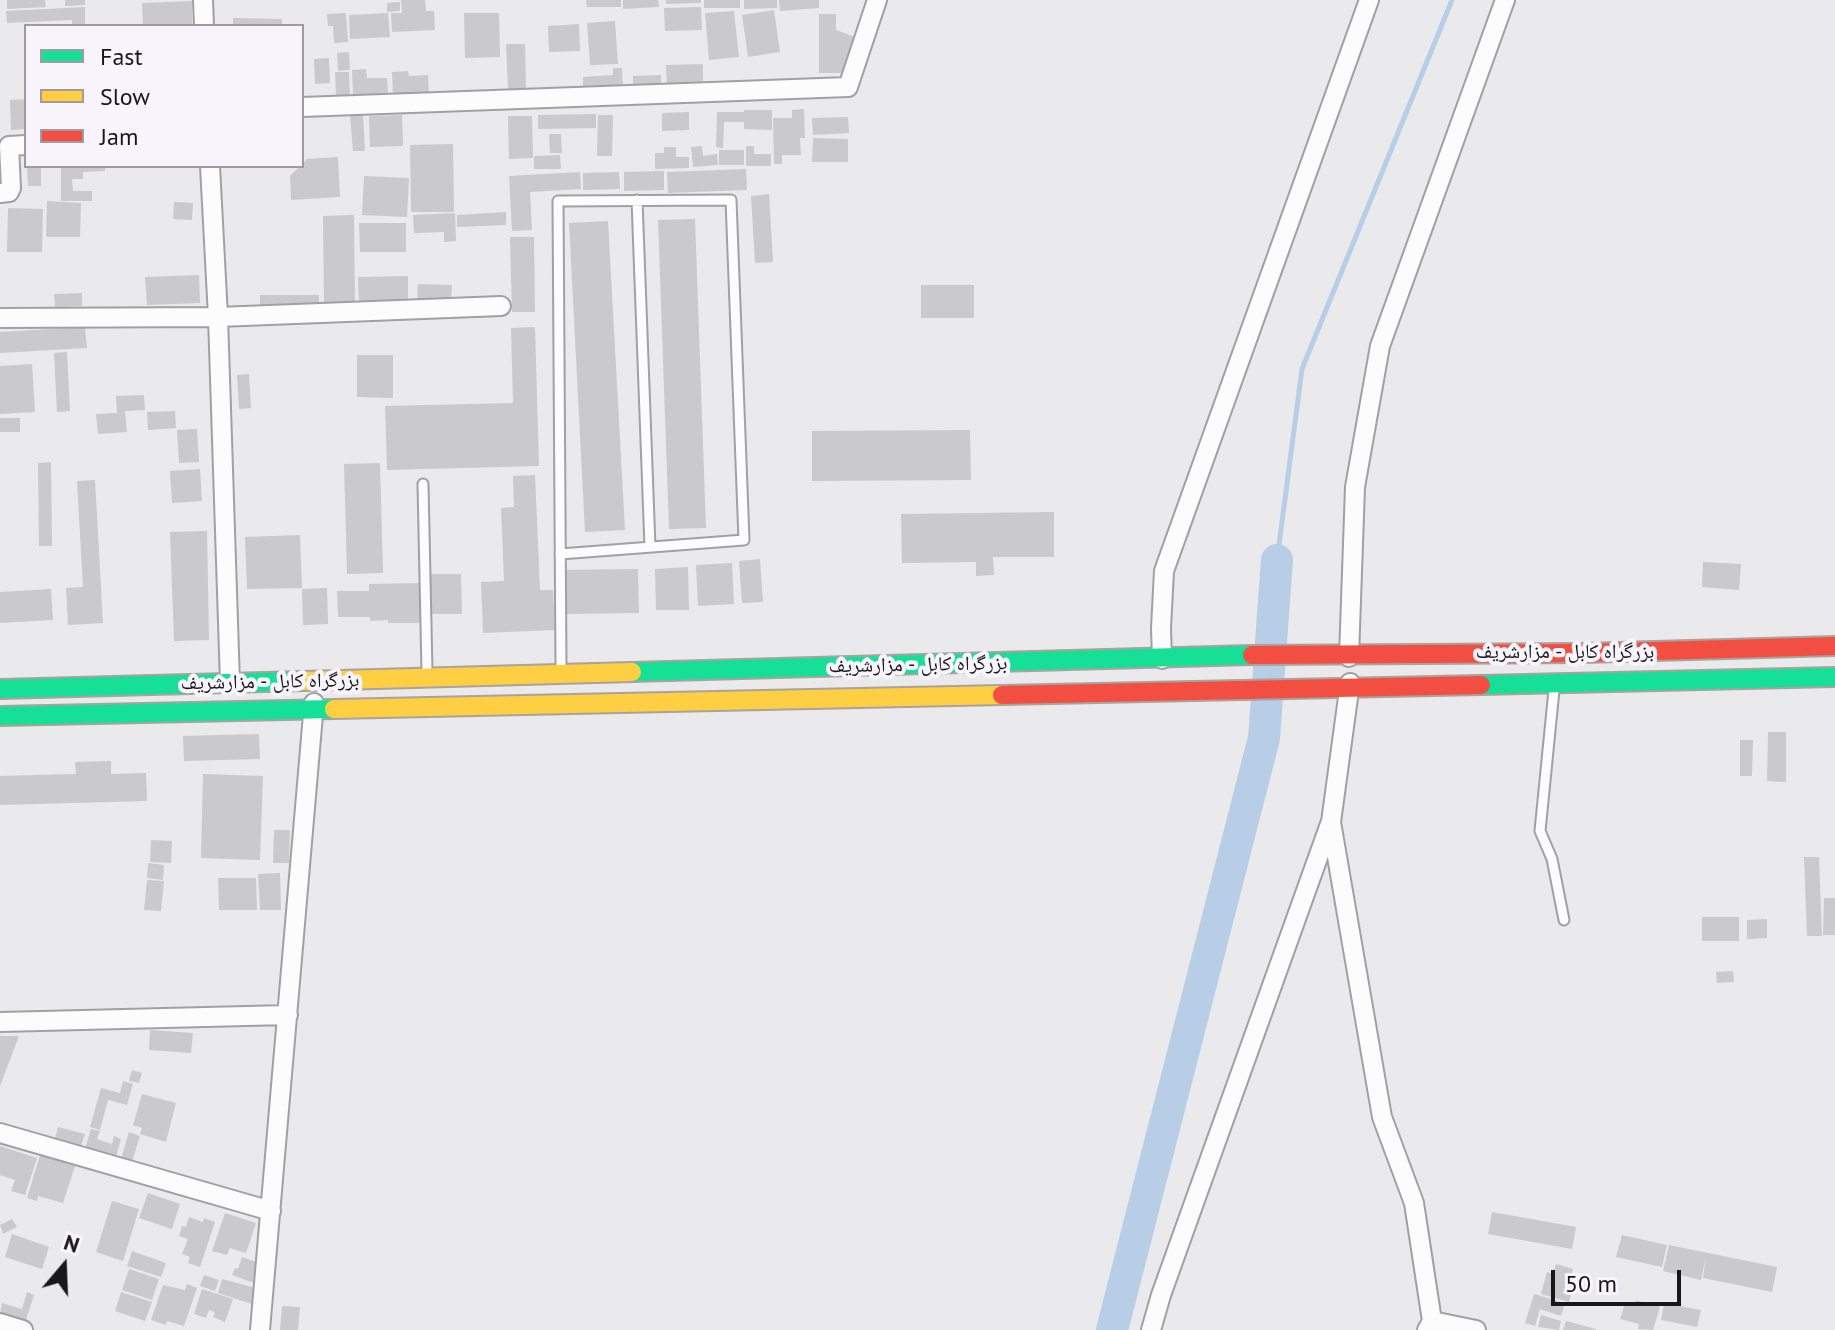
<!DOCTYPE html>
<meta charset="utf-8">
<style>
body{margin:0}
#map{position:relative;width:1835px;height:1330px;overflow:hidden;background:#eae9ec;font-family:"PT Sans",sans-serif}
canvas{display:block}
.legend{position:absolute;left:24px;top:24px;width:280px;height:144px;box-sizing:border-box;background:#f7f5fb;border:2px solid #9e9ca1;margin:0;padding:10px 14px;list-style:none;font-size:24px;color:#181719}
.legend li{display:flex;align-items:center;gap:16px;height:40px}
.legend b{width:40px;border:2px solid #9e9ca1}
.north{position:absolute;left:24px;top:1226px;width:80px;height:80px;-webkit-text-stroke:6px #f7f5fb;paint-order:stroke;rotate:19deg;font-size:22px;font-weight:700;line-height:32px;text-align:center;color:#181719}
.north::after{content:'';display:block;margin:auto;width:28px;height:36px;background:#181719;clip-path:polygon(50% 0,100% 100%,50% 72%,0 100%)}
.scale{position:absolute;left:1551px;top:1270px;width:130px;height:36px;box-sizing:border-box;border:4px solid #181719;border-top:0;padding-left:10px;font-size:24px;line-height:28px;white-space:nowrap;color:#181719;-webkit-text-stroke:6px #f7f5fb;paint-order:stroke}
</style>
<div id="map">
<canvas width="1835" height="1330"></canvas>
<ul class="legend">
<li><b style="height:10px;background:#16e098"></b>Fast</li>
<li><b style="height:10px;background:#ffcf43"></b>Slow</li>
<li><b style="height:10px;background:#f24e42"></b>Jam</li>
</ul>
<div class="north">N</div>
<div class="scale">50 m</div>
</div>
<script>
const ctx = document.querySelector('canvas').getContext('2d');
ctx.lineJoin = 'round';
const poly = rows => new Path2D(rows.map(r => 'M' + r).join(''));
function stroke(path, color, width, dash) { ctx.strokeStyle = color; ctx.lineWidth = width; ctx.lineCap = dash ? 'butt' : 'round'; ctx.setLineDash(dash || []); ctx.stroke(path); }
function fillPath(path, color) { ctx.fillStyle = color; ctx.fill(path, 'evenodd'); }
function label(font, color, halo, rows, align = 'center') {
  ctx.font = font + ' "PT Sans","Noto Naskh Arabic",sans-serif'; ctx.lineWidth = 8; ctx.setLineDash([]); ctx.textBaseline = 'middle'; ctx.strokeStyle = halo; ctx.fillStyle = color; for (const [text, x, y, turn = 0] of rows) {
    ctx.save(); ctx.translate(x, y); ctx.rotate((+turn || 0) * Math.PI / 180); ctx.textAlign = isNaN(turn) ? turn : align; if (halo) ctx.strokeText(text, 0, 0); ctx.fillText(text, 0, 0); ctx.restore();
  }
}
stroke(poly([
 [1277,560,1302,369,1452,0]
]), '#b8cee7', 5);
stroke(poly([
 [1112,1330,1264,738,1277,560]
]), '#b8cee7', 32);
fillPath(poly([
 [7,0,45,0,46,7,7,9],
 [65,0,85,0,85,5,65,6],
 [401,0,425,0,426,11,434,11,435,30,392,32,391,13,402,13],
 [586,0,621,0,621,7,587,7],
 [623,0,658,0,659,7,623,9],
 [666,0,701,0,701,3,666,4],
 [704,0,740,0,740,8,704,8],
 [744,0,777,0,777,8,744,9],
 [779,0,819,0,819,8,780,11],
 [192,1,192,26,143,26,142,3],
 [400,2,400,11,387,12,387,3],
 [85,7,85,26,72,26,72,20,7,23,6,11],
 [701,7,702,30,665,31,664,8],
 [774,10,780,52,748,57,742,15],
 [734,11,739,57,709,60,705,13],
 [346,13,348,42,334,43,333,26,328,26,327,14],
 [388,13,390,37,350,39,349,15],
 [464,13,499,13,500,57,465,58],
 [819,14,836,14,836,30,858,38,847,73,819,73],
 [233,18,282,19,282,26,233,26],
 [615,21,618,64,590,65,587,23],
 [579,24,580,51,549,52,548,26],
 [506,44,525,44,526,88,508,89],
 [349,52,350,70,338,71,337,53],
 [329,58,330,83,315,84,314,59],
 [703,64,703,87,667,88,666,65],
 [613,68,622,68,623,88,583,90,583,77,613,75],
 [366,69,367,78,387,78,388,93,353,95,352,70],
 [408,71,409,76,428,75,429,94,393,96,392,72],
 [335,72,349,72,350,96,336,96],
 [661,75,661,91,633,92,633,76],
 [26,99,26,129,11,130,10,100],
 [804,109,805,138,800,138,801,155,782,155,782,164,774,164,773,118,792,118,792,110],
 [744,110,772,110,772,130,744,129,744,122,724,122,723,148,716,147,717,112,744,112],
 [689,112,689,130,662,131,662,113],
 [596,114,596,128,538,129,538,115],
 [363,115,365,151,353,151,350,116],
 [402,115,403,146,370,147,369,116],
 [598,115,613,115,612,156,597,156],
 [508,116,532,116,533,158,509,159],
 [848,117,849,133,813,135,812,118],
 [549,134,561,134,562,153,550,153],
 [813,138,848,139,848,162,812,162],
 [453,144,454,212,411,212,410,145],
 [702,146,703,156,717,154,718,165,693,167,691,147],
 [746,146,754,146,754,154,771,154,771,166,746,166],
 [664,147,676,147,676,157,689,157,689,168,655,169,655,153,664,153],
 [719,150,744,150,744,165,719,165],
 [560,155,561,169,534,169,534,156],
 [338,157,340,197,291,200,290,176,307,159],
 [27,166,41,166,41,186,28,186],
 [61,166,105,166,105,171,83,172,83,179,72,179,73,191,92,191,92,201,61,201],
 [746,169,747,190,668,193,667,172],
 [664,171,664,190,624,191,624,172],
 [580,172,581,189,530,192,532,230,512,231,509,176],
 [619,172,620,189,583,190,583,173],
 [364,176,409,178,407,217,362,215],
 [769,194,773,262,755,263,751,196],
 [47,201,81,203,80,237,46,237],
 [174,202,193,203,192,220,173,219],
 [8,208,43,209,42,252,7,252],
 [506,212,506,225,457,227,457,215],
 [455,213,456,241,444,242,444,232,414,233,413,215],
 [354,215,355,307,324,307,323,216],
 [695,219,706,528,669,529,658,220],
 [608,221,625,530,585,532,569,223],
 [359,223,406,223,406,252,360,252],
 [510,237,534,237,535,312,512,312],
 [199,275,200,303,147,305,145,277],
 [408,276,408,302,359,303,358,277],
 [418,284,452,285,451,302,417,301],
 [921,285,974,285,974,318,921,318],
 [82,293,82,306,55,307,54,294],
 [260,295,319,295,319,306,260,305],
 [85,327,87,348,0,353,0,332],
 [535,327,539,466,387,470,385,406,513,403,511,328],
 [67,352,70,411,57,412,54,353],
 [357,355,393,355,393,398,357,397],
 [32,364,35,412,0,414,0,366],
 [249,374,251,408,239,409,237,375],
 [144,395,145,410,125,411,127,432,98,434,96,414,117,413,116,396],
 [175,411,176,428,148,430,147,412],
 [0,418,20,418,20,432,0,432],
 [197,429,199,462,179,463,177,430],
 [970,430,971,480,812,481,812,431],
 [51,462,52,546,39,546,38,463],
 [380,463,383,573,347,574,344,464],
 [200,469,202,501,172,503,170,471],
 [535,475,540,590,553,590,555,630,483,633,481,582,504,581,501,508,514,507,513,476],
 [95,480,103,623,68,625,66,588,83,587,77,481],
 [1054,512,1054,557,993,557,994,575,976,576,976,562,902,563,901,514],
 [207,531,209,640,174,641,170,532],
 [300,535,302,588,247,589,245,537],
 [760,559,763,602,742,603,739,561],
 [1703,562,1741,564,1739,590,1702,587],
 [732,563,734,604,698,606,696,565],
 [688,567,689,610,656,610,655,569],
 [638,569,639,613,565,614,564,570],
 [429,574,461,574,462,614,430,614],
 [421,583,422,623,388,623,388,620,370,621,370,617,338,617,337,591,369,591,369,584],
 [327,588,328,624,303,625,302,589],
 [51,589,53,620,0,623,0,592],
 [1768,732,1786,732,1786,782,1767,781],
 [259,734,260,759,184,761,183,736],
 [1740,740,1753,740,1752,776,1740,776],
 [111,761,111,774,146,773,147,801,0,805,0,776,76,774,75,762],
 [203,774,263,776,260,860,201,858],
 [274,830,290,830,289,863,273,863],
 [151,840,172,841,171,863,150,862],
 [1804,857,1819,857,1822,936,1807,936],
 [148,863,164,865,163,880,147,878],
 [280,873,281,910,260,910,258,874],
 [218,878,256,878,257,910,219,910],
 [147,880,164,881,161,911,144,910],
 [1824,898,1835,898,1835,935,1823,935],
 [1702,917,1739,917,1739,941,1702,941],
 [1767,919,1767,938,1747,939,1747,920],
 [1733,971,1734,982,1717,983,1716,972],
 [150,1030,193,1033,191,1053,149,1050],
 [0,1036,19,1036,0,1086],
 [132,1070,142,1073,139,1083,129,1081],
 [123,1081,133,1084,127,1105,108,1100,100,1130,90,1127,101,1088,120,1093],
 [142,1094,176,1103,166,1142,140,1134,142,1128,133,1125],
 [58,1127,85,1134,81,1146,55,1139],
 [91,1129,100,1131,97,1139,112,1144,114,1136,121,1139,116,1157,85,1148],
 [129,1132,140,1136,132,1162,121,1159],
 [0,1146,37,1158,25,1195,11,1191,15,1180,0,1175],
 [40,1155,75,1166,63,1203,38,1196,37,1201,27,1198],
 [148,1193,180,1204,172,1229,139,1218],
 [112,1201,139,1209,123,1261,96,1252],
 [1492,1212,1576,1227,1572,1249,1488,1234],
 [225,1213,256,1223,246,1253,230,1248,227,1255,212,1251],
 [189,1217,203,1222,204,1218,215,1222,200,1267,188,1263,190,1257,182,1254,188,1239,179,1236,182,1226,186,1227],
 [12,1219,17,1227,3,1234,0,1225],
 [12,1234,49,1247,42,1269,5,1257],
 [1622,1235,1667,1245,1662,1267,1616,1257],
 [1669,1245,1777,1267,1772,1292,1703,1278,1706,1256,1701,1280,1663,1271],
 [132,1251,166,1263,161,1277,127,1266],
 [242,1257,260,1263,254,1283,232,1275,235,1268,238,1269],
 [1556,1264,1573,1269,1568,1287,1573,1288,1569,1302,1541,1294,1547,1272,1553,1274],
 [129,1269,159,1279,152,1300,122,1290],
 [204,1275,219,1280,215,1291,200,1286],
 [222,1279,260,1289,255,1305,218,1293],
 [187,1284,197,1288,184,1326,167,1321,166,1325,151,1320,163,1285,185,1290],
 [202,1289,233,1299,225,1322,213,1317,215,1312,209,1310,206,1318,194,1314],
 [27,1292,34,1295,26,1320,0,1315,2,1303,22,1309],
 [121,1292,152,1302,145,1321,115,1311],
 [1534,1294,1565,1303,1561,1316,1540,1309,1535,1326,1525,1323],
 [1636,1300,1660,1307,1653,1330,1638,1329,1639,1324,1620,1319,1625,1303,1635,1306],
 [1664,1303,1701,1310,1697,1327,1661,1320],
 [282,1306,300,1307,298,1330,280,1330],
 [1541,1315,1561,1321,1559,1330,1538,1327],
 [1566,1321,1596,1329,1596,1330,1563,1330]
]), '#cac9cb');
const lane = poly([
 [637,200,650,547],
 [423,484,427,672],
 [560,554,744,540,731,200,558,201,561,667],
 [1554,690,1540,831,1552,859,1564,920]
]);
const street = poly([
 [203,0,204,26],
 [302,107,848,87,877,0],
 [210,166,218,317,230,683],
 [0,193,9,192,11,188,9,146,26,145],
 [0,318,218,317,501,306],
 [1349,657,1355,487,1380,346,1505,0],
 [1162,659,1161,628,1164,571,1369,0],
 [1350,683,1331,822,1382,1117,1414,1203,1432,1321,1427,1330],
 [0,1022,288,1015],
 [0,1133,271,1211],
 [1432,1321,1476,1330],
 [0,1323,23,1330],
 [260,1330,314,703],
 [1151,1330,1161,1295,1330,824]
]);
const fast = poly([
 [632,672,1252,655],
 [1481,685,1835,677],
 [0,689,303,681],
 [0,716,334,709]
]);
const slow = poly([
 [303,681,632,672],
 [334,709,1002,695]
]);
const jam = poly([
 [1252,655,1583,653,1835,646],
 [1002,695,1481,685]
]);
stroke(lane, '#a1a0a3', 13);
stroke(street, '#a1a0a3', 22);
stroke(fast, '#a9a29d', 22);
stroke(slow, '#a9a29d', 22);
stroke(jam, '#a9a29d', 22);
stroke(lane, '#fcfcfc', 9);
stroke(street, '#fcfcfc', 18);
stroke(fast, '#16e098', 18);
stroke(slow, '#ffcf43', 18);
stroke(jam, '#f24e42', 18);
label('20px', '#181719', '#f7f5fb', [
 ["بزرگراه کابل - مزارشریف",1565,652],
 ["بزرگراه کابل - مزارشریف",918,665,-1],
 ["بزرگراه کابل - مزارشریف",270,682,-1]
]);
</script>
